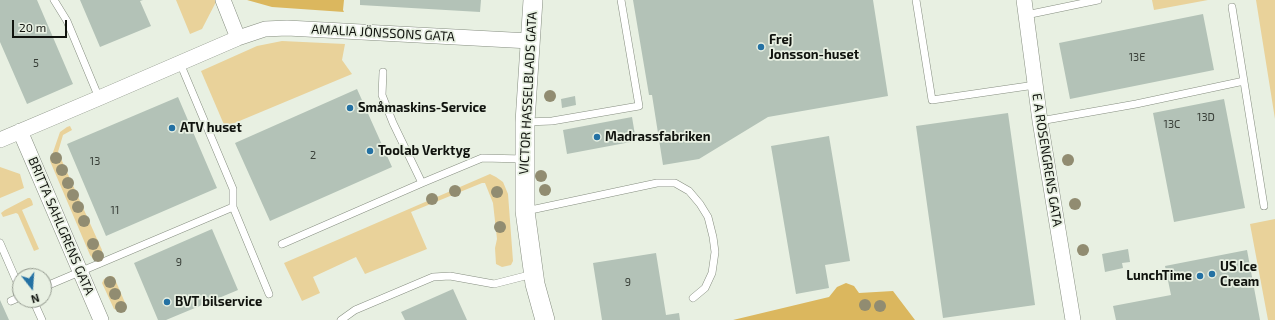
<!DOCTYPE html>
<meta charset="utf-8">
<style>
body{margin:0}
#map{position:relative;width:1275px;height:320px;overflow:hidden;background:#e8f0e2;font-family:"Exo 2",sans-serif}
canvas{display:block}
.north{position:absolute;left:12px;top:268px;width:40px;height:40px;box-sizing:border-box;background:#e8f0e2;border:1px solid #92988d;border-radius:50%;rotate:163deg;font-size:11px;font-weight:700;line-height:16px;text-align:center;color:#10130e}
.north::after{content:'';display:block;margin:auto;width:14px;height:18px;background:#2471a3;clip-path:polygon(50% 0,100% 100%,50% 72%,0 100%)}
.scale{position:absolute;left:12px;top:20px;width:55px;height:18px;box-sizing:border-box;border:2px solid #10130e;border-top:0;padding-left:5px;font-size:12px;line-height:14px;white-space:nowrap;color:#10130e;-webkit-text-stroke:3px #e8f0e2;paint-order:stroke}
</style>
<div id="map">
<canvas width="1275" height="320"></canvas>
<div class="north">N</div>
<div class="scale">20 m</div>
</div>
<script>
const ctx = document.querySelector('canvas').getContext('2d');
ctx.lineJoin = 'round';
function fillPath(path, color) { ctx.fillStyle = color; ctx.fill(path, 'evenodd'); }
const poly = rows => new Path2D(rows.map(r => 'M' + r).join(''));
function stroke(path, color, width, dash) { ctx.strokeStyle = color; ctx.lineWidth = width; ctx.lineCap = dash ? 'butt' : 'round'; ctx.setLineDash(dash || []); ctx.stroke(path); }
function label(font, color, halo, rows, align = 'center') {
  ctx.font = font + ' "Exo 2",sans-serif'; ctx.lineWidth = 3.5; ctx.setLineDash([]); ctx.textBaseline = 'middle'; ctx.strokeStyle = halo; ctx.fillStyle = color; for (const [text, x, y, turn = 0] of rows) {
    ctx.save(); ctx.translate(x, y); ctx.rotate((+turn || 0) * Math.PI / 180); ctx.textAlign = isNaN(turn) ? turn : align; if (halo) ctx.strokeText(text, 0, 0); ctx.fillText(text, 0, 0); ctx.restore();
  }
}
fillPath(poly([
 [176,0,217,0,202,29,190,34],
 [1152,0,1208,0,1154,10],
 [1256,0,1275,0,1275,119],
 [282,41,345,44,342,60,352,74,225,127,201,71,257,46],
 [70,126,72,130,63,135,58,152,102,250,102,259,98,261,94,260,90,255,50,161,60,132,67,127],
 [0,167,20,174,24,188,0,198],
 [490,174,496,177,503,182,508,194,513,261,511,265,502,267,496,264,495,248,497,239,493,203,485,183,482,183,411,212,427,249,365,274,356,257,313,277,320,293,302,301,284,263],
 [28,198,30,198,32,201,33,205,22,210,39,249,34,251,18,214,16,213,3,217,1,213,5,210],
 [1275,219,1275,320,1268,320,1250,224],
 [111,276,114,277,126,305,124,309,118,310,114,309,102,283,104,279]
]), '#e9d29a');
fillPath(poly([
 [247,0,344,0,343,10,344,12,272,7],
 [846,283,854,286,859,293,893,291,915,320,733,320,829,297,837,287]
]), '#dbb75e');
fillPath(poly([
 [0,0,37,0,73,84,27,104,0,42],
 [80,0,143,0,140,1,151,26,100,47],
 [360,0,481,0,480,12,360,5],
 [633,0,873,0,888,96,768,117,699,159,663,165,652,95,649,95],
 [1203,14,1214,70,1070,99,1059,43],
 [357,89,392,167,270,221,235,143],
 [575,96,576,105,562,108,561,99],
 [178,97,217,188,106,236,67,144],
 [1224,99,1245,208,1174,222,1153,113],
 [1008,113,1035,305,943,318,916,126],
 [632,117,636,141,567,154,563,130],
 [829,136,850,261,825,265,829,288,796,294,771,146],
 [212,229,238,290,166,320,158,320,134,263],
 [1128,249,1130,262,1122,263,1123,268,1105,272,1102,254],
 [1247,250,1260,320,1116,320,1113,306,1171,295,1165,266],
 [656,253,666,315,679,313,680,320,602,320,593,263],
 [453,289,467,320,405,320,401,312],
 [0,300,9,320,0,320]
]), '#b3c2b7');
const service = poly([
 [54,0,67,21,99,98],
 [916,0,932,100,1035,85],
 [1232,7,1264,206],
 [1026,15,1098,0],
 [180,63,233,189,233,207],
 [383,72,382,95,393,123,422,183,482,158,524,159],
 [1040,121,1136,104,1244,81],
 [526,122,552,121,639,106,621,0],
 [526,211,657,183,675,183,689,191,700,204,708,217,713,237,715,252,712,273,705,288,693,298],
 [0,243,20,289],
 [282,244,422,183],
 [44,287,233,207,269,294],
 [33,300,42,320],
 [11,301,20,297],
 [341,320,355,310,433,277,450,276,494,284,533,274]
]);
const minor = poly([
 [223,0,238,38],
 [1024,0,1040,121,1073,320],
 [20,131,101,320],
 [0,140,99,98,238,38,265,29,287,28,530,41]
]);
const tertiary = poly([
 [533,0,525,122,525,211,535,284,545,320]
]);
stroke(service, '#868e80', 8);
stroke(minor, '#868e80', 16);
stroke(tertiary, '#868e80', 20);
stroke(service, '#fff', 7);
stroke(minor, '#fff', 15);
stroke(tertiary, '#fff', 19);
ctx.fillStyle = '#918c71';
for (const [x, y] of [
 [550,96],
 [56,158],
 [1068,160],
 [62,170],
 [541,176],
 [68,183],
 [545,190],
 [455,191],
 [497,192],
 [73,195],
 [432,199],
 [1075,204],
 [78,207],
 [84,221],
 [500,227],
 [93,244],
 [1083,250],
 [98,256],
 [110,282],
 [115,294],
 [865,305],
 [880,306],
 [121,307]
]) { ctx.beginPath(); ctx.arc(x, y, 6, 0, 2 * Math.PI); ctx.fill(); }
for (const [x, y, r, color] of [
 [761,47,4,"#2471a3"],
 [350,108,4,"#2471a3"],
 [172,128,4,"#2471a3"],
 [597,137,4,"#2471a3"],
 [370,151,4,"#2471a3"],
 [1212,274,4,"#2471a3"],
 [1200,276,4,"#2471a3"],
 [167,302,4,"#2471a3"]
]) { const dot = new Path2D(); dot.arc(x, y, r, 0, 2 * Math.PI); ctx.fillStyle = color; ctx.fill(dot); stroke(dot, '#e8f0e2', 1.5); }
label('11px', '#393f38', null, [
 ["13E",1137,57],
 ["5",36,63],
 ["13D",1206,117],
 ["13C",1172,124],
 ["2",313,155],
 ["13",95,161],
 ["11",115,210],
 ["9",179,262],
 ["9",628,282]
]);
label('13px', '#10130e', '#e8f0e2', [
 ["AMALIA JÖNSSONS GATA",383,33,3],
 ["VICTOR HASSELBLADS GATA",528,93,-87],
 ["E A ROSENGRENS GATA",1047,160,81],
 ["BRITTA SAHLGRENS GATA",61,226,67]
]);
label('bold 13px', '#10130e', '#e8f0e2', [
 ["Frej",769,40],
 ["Jonsson-huset",769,55],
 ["Småmaskins-Service",358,108],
 ["ATV huset",180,128],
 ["Madrassfabriken",605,137],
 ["Toolab Verktyg",378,151],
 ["US Ice",1220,267],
 ["Cream",1220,282],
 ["LunchTime",1192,276,"right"],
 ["BVT bilservice",175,302]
], 'left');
</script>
